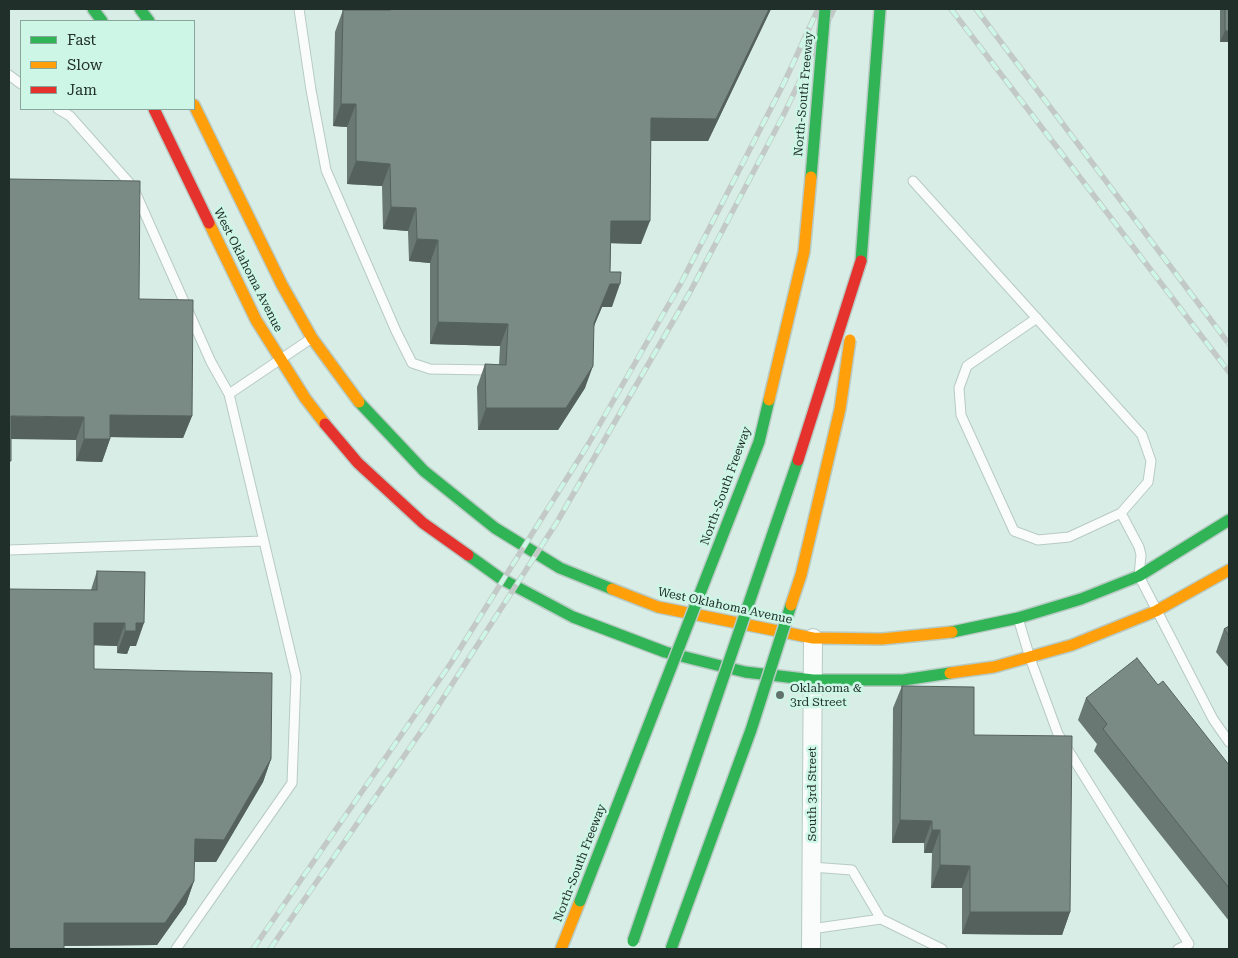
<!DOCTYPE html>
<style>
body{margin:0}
#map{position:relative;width:1238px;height:958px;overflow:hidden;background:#d7ede5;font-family:"Roboto Serif",serif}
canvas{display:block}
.frame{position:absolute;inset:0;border:10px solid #202f2a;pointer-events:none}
.legend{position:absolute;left:20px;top:20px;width:175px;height:90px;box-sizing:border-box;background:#cef6e7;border:1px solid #88a69b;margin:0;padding:6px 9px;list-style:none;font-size:15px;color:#202f2a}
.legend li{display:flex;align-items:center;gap:10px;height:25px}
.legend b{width:25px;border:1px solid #88a69b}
</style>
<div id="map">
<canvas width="1238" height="958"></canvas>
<div class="frame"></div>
<ul class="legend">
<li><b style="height:6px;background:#30b455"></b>Fast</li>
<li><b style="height:6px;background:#ff9f0a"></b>Slow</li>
<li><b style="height:6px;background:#e5322d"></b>Jam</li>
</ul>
</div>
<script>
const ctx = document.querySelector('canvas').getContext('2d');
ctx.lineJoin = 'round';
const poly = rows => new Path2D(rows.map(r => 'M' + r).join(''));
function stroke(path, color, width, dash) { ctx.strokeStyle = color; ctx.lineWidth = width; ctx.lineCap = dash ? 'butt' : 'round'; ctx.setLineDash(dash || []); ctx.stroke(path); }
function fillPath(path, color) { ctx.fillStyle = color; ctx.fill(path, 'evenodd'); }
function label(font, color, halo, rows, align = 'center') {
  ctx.font = font + ' "Roboto Serif",serif'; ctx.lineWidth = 5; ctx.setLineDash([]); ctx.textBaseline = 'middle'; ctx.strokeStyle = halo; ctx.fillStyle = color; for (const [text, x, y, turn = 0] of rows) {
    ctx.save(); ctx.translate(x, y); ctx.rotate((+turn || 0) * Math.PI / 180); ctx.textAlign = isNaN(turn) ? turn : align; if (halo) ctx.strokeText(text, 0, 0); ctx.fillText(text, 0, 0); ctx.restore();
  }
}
const lane = poly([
 [299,9,311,90,326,170,396,331,412,363,430,369,487,370],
 [9,75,21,84],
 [58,109,70,116,133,187,211,362,229,394],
 [913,181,1142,435,1151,461,1148,482,1121,513,1139,547,1141,555,1139,576,1213,719,1229,742],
 [1037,318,967,366,959,388,961,415,1014,531,1038,540,1069,537,1121,513],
 [9,550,263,541],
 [1018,618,1030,658,1058,734,1189,944,1178,949],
 [811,867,852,870,881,919,942,949],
 [811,929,881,919],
 [176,949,292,783,296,676,229,394,312,338]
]);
const street = poly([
 [811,949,813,638]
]);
const fast = poly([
 [93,9,102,21],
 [140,9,149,21],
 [861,261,880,9],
 [359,402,424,471,495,528,560,568,612,589],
 [468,555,500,578,573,617,665,652,745,672,813,680,903,680,950,673],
 [952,632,1018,618,1081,599,1139,576,1229,520]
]);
const slow = poly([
 [194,105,282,285,312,338,359,402],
 [209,223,256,320,305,398,325,424],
 [612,589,658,607,813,638,882,639,952,632],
 [950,673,994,667,1072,645,1156,611,1229,570],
 [561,949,580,901]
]);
const jam = poly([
 [154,109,209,223],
 [325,424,358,463,423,523,468,555]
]);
stroke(lane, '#b8cac4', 11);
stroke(street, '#b8cac4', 20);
stroke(fast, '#b8cac4', 14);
stroke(slow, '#b8cac4', 14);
stroke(jam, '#b8cac4', 14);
stroke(lane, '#f9fcfb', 9);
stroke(street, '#f9fcfb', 18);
stroke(fast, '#30b455', 11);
stroke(slow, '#ff9f0a', 11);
stroke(jam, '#e5322d', 11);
const rail = poly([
 [951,9,1229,372],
 [976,9,1229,344],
 [253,949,451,663,589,443,681,283,784,83,818,9],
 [270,949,427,723,557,522,690,292,783,116,834,9]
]);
stroke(rail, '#c3c9c7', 5.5);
stroke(rail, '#cef6e7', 4, [11]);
const fastBridge = poly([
 [811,177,825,9],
 [580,901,759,442,769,400],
 [633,941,798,460],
 [671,949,751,730,791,605]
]);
const slowBridge = poly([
 [769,400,804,252,811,177],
 [791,605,801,575,840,409,850,340]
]);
const jamBridge = poly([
 [798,460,861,261]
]);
stroke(fastBridge, '#b8cac4', 14, []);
stroke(slowBridge, '#b8cac4', 14, []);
stroke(jamBridge, '#b8cac4', 14, []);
stroke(fastBridge, '#30b455', 11);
stroke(slowBridge, '#ff9f0a', 11);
stroke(jamBridge, '#e5322d', 11);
fillPath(poly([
 [383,9,771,9,708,141,651,141,641,244,611,243,610,272,612,307,602,307,594,326,585,388,558,430,478,430,477,387,485,364,499,365,500,346,430,344,430,263,409,261,408,231,383,229,382,186,347,184,347,127,333,126,335,32,343,10,383,10],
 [1220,9,1229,9,1229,42,1220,42],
 [9,179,192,416,183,438,110,437,110,439,102,462,76,461,76,440],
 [97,571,136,646,130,646,127,654,117,653,117,646,94,645,94,669,271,759,263,782,216,862,194,862,194,881,186,904,157,945,64,946,91,590],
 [1229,626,1229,668,1216,652,1224,629],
 [1158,685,1229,765,1229,921,1094,751,1097,744,1078,720,1086,698],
 [902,686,974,735,1070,912,1062,935,962,934,962,888,931,888,932,853,924,853,924,843,892,843,893,708]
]), '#697872');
fillPath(poly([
 [769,9,771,9,708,141,643,141,651,118],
 [1225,31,1229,31,1229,42,1220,42],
 [341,104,356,104,347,127,333,126],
 [356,161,390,164,382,186,347,184],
 [391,207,416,208,408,231,383,229],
 [611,221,650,221,641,244,603,243],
 [417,239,438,240,430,263,409,261],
 [610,284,620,284,612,307,602,307,586,345,594,323],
 [438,322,508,324,500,346,430,344],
 [593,366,585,388,558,430,478,430,486,408],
 [110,415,192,416,183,438,102,437],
 [11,416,84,417,76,440,9,439],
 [84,439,110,439,102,462,76,461],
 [94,623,125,623,117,646,86,645],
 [136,623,144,623,136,646,130,646,127,654,117,653,125,631],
 [271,759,263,782,216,862,187,862,195,839],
 [900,820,932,821,924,843,892,843],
 [932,830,940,830,932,853,924,853],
 [940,865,970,866,962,888,931,888],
 [194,881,186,904,157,945,56,946,64,923],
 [970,912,1070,912,1062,935,962,934]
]), '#55615d');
const building = poly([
 [391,9,769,9,716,119,651,118,650,221,611,221,610,272,621,272,620,284,610,284,594,323,593,366,566,408,486,408,485,364,506,365,508,324,438,322,438,240,417,239,416,208,391,207,390,164,356,161,356,104,341,104,343,10,391,10,391,9],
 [1225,9,1229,9,1229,31,1225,31,1225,9],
 [9,179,140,181,139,299,193,300,192,416,110,415,110,439,84,439,84,417,11,416,11,461,9,461,9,179],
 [97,571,145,572,144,623,136,623,136,631,125,631,125,623,94,623,94,669,272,673,271,759,224,840,195,839,194,881,165,923,64,923,64,949,9,949,9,589,97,590,97,571],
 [1229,626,1229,636,1224,629,1229,626],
 [1137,658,1158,685,1163,681,1229,765,1229,888,1103,729,1107,724,1086,698,1137,658],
 [902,686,974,687,974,735,1072,736,1070,912,970,912,970,866,940,865,940,830,932,830,932,821,900,820,902,686]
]);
fillPath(building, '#7a8b85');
stroke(building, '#55615d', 1);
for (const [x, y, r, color] of [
 [780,695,5,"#60726b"]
]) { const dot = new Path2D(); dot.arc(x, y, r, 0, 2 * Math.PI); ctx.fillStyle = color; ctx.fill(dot); stroke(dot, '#cef6e7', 2); }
label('12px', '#202f2a', '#cef6e7', [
 ["North-South Freeway",804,94,-85],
 ["West Oklahoma Avenue",248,270,63],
 ["North-South Freeway",726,486,-70],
 ["West Oklahoma Avenue",725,606,12],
 ["South 3rd Street",812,794,-90],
 ["North-South Freeway",580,863,-69]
]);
label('12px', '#202f2a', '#cef6e7', [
 ["Oklahoma &",790,688],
 ["3rd Street",790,702]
], 'left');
</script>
